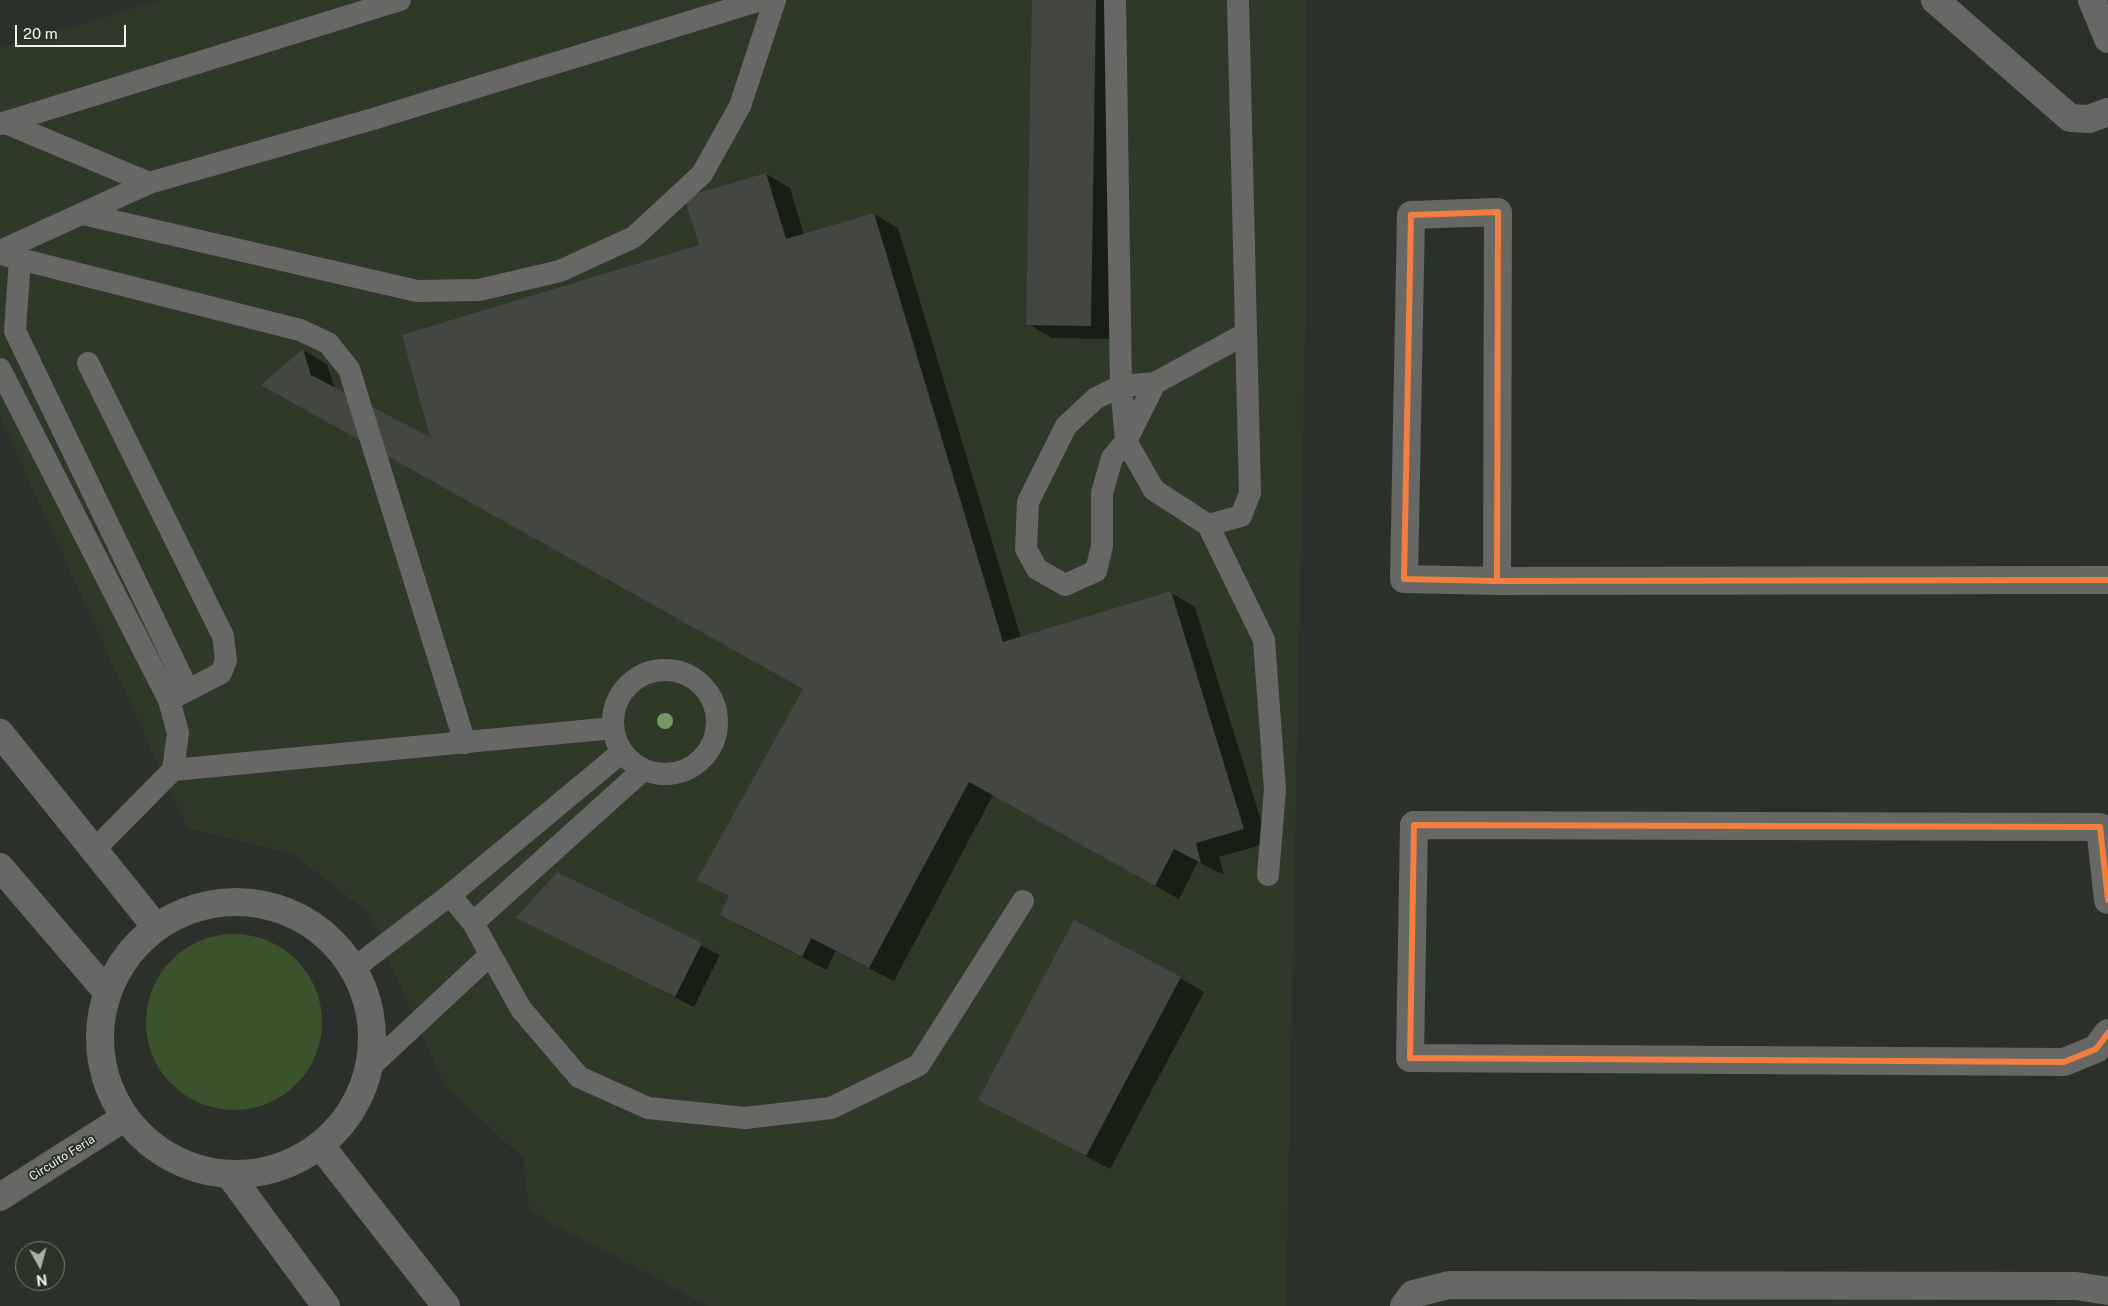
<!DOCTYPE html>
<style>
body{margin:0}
#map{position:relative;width:2108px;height:1306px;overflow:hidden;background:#2c302a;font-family:"Public Sans",sans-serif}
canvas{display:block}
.north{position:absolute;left:15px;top:1241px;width:50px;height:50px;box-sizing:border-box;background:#2b3327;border:1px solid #798076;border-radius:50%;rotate:173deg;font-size:14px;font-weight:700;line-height:20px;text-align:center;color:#eff4ec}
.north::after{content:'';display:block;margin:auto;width:18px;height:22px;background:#abafa8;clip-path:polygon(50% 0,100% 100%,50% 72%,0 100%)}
.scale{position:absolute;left:15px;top:25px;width:111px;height:22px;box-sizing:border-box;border:2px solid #eff4ec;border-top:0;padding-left:6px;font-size:15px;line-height:18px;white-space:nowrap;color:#eff4ec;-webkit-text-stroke:4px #2b3327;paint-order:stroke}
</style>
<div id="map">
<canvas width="2108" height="1306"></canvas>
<div class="north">N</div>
<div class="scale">20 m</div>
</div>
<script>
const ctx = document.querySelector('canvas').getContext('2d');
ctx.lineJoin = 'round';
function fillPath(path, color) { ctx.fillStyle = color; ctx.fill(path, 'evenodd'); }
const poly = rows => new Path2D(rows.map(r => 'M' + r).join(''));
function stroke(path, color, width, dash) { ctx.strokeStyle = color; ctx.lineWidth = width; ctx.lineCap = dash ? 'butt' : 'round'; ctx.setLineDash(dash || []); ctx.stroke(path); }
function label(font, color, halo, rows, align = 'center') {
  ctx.font = font + ' "Public Sans",sans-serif'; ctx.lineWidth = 4; ctx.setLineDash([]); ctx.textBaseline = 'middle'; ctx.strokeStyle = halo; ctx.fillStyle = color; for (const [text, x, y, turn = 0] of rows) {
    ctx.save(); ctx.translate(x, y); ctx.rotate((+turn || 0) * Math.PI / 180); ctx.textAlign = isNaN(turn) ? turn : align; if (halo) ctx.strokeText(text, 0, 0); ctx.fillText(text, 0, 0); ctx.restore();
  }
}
fillPath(poly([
 [161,0,1307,0,1306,290,1286,1306,708,1306,529,1211,523,1158,445,1086,367,912,293,854,187,828,0,417,0,48]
]), '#2f3928');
fillPath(poly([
 '146 1022a88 88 0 1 1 176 0a88 88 0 1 1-176 0Z'
]), '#3b532d');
fillPath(poly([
 [1033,0,1121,0,1114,339,1052,338,1028,324],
 [766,174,790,188,804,235,874,214,898,228,1021,638,1171,593,1195,607,1268,843,1219,857,1224,875,1198,862,1179,899,993,795,894,981,835,951,827,970,746,929,722,915,730,897,699,879,804,689,263,385,303,350,327,364,335,389,432,439,700,246],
 [557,873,720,955,694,1007,518,918],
 [1180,978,1204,992,1110,1169,1004,1113]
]), '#0007');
fillPath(poly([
 [1032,0,1096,0,1091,326,1026,325],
 [766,173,786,239,874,213,1003,642,1171,591,1244,829,1196,843,1201,863,1174,849,1155,886,969,782,869,968,811,938,802,957,720,915,729,896,697,880,803,689,261,385,303,349,311,375,430,437,402,335,699,245,684,197],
 [557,872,702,943,675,997,516,918],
 [1074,920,1181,977,1086,1156,978,1100]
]), '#434641');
stroke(poly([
 [1115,0,1121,386,1126,441,1154,490,1208,525,1241,516,1250,493,1238,0],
 [6,123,149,183],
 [0,124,400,0],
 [83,214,417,291,479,290,560,271,634,237,702,174,740,106,775,0],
 [0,251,149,183,373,119,761,0],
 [0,254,300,330,328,343,349,369,465,743],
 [20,259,15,331,188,690],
 [88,363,223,636,226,660,221,673,175,697],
 [0,369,169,700,178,733,173,770,93,851],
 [1155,383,1121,386,1096,398,1066,426,1028,502,1026,549,1037,569,1065,585,1096,571,1102,546,1102,493,1112,458,1126,441,1155,383,1245,334],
 [1208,525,1264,640,1275,790,1268,875],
 '613 722a52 52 0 1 1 104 0a52 52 0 1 1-104 0Z',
 [173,770,613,728],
 [450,895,473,923,521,1009,579,1077,648,1108,745,1118,831,1108,919,1065,1023,901],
 [473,923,643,770],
 [353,969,450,895,622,752],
 [370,1067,490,955]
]), '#676866', 22);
stroke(poly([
 [1935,0,2070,118,2089,119,2108,112],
 [2092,0,2108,39],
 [1497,581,1498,212,1411,215,1404,579,1497,581,2108,580],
 [2108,900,2100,827,1414,825,1410,1058,2064,1062,2096,1049,2108,1033],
 [0,1197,124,1118],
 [1404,1306,1413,1294,1449,1285,2076,1286,2108,1291]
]), '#676866', 28);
stroke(poly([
 [0,733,156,927],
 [0,867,107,992],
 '100 1038a136 136 0 1 1 272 0a136 136 0 1 1-272 0Z',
 [320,1145,446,1306],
 [229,1174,326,1306]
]), '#676866', 28);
stroke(poly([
 [1497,581,1498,212,1411,215,1404,579,1497,581,2108,580],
 [2108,900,2100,827,1414,825,1410,1058,2064,1062,2096,1049,2108,1033]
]), '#f27e40', 6);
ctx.fillStyle = '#779765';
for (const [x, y] of [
 [665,721]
]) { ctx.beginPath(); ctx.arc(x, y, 8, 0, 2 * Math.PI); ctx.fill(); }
label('12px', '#eff4ec', '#2b3327', [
 ["Circuito Feria",62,1158,-32]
]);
</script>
